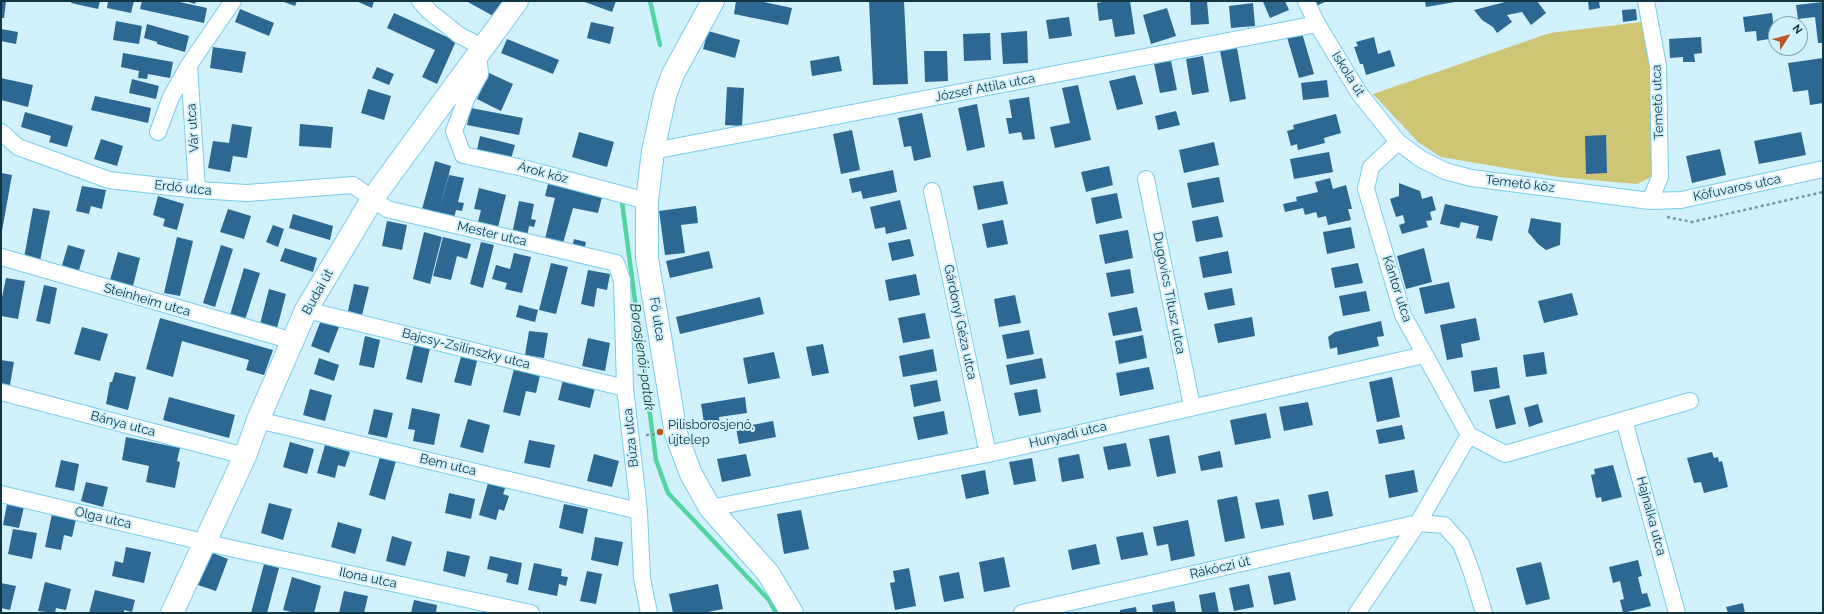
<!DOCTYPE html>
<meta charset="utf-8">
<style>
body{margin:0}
#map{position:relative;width:1824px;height:614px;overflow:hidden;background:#d1f1fd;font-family:Raleway,sans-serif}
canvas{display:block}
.frame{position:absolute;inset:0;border:2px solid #113541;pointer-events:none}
.north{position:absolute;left:1768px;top:16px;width:40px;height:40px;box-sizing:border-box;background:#d1f1fd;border:1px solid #84a6b2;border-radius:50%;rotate:54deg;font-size:11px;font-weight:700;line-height:16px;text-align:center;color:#113541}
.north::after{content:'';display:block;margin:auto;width:14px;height:18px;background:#bb5526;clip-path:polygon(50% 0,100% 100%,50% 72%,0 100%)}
</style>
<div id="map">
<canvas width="1824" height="614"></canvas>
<div class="frame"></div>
<div class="north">N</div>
</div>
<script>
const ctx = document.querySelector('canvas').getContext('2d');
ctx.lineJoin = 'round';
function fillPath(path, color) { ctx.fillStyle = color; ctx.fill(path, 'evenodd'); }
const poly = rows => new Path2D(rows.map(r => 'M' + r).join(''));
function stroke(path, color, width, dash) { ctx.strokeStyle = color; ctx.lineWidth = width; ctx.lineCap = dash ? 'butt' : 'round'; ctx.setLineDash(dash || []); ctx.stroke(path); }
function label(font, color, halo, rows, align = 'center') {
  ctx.font = font + ' Raleway,sans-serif'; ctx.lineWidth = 4; ctx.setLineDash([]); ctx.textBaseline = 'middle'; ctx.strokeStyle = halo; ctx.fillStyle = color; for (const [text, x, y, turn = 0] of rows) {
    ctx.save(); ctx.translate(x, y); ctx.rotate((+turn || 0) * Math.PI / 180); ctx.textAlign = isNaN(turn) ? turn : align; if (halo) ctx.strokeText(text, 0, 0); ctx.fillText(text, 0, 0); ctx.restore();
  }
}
fillPath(poly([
 [1650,21,1662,172,1637,184,1558,177,1441,157,1418,142,1373,94,1550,33]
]), '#cec674');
stroke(poly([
 [650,1,660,45],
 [622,202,656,460,668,493,769,600,776,613]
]), '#53d4a0', 4.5);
fillPath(poly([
 [1,1,6,1,4,18,1,18],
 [72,1,100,1,98,9,71,3],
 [108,1,134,1,131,13,107,8],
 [142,1,175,1,207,8,204,23,140,9],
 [185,1,196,1,195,4],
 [281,1,297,1,295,6],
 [356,1,374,1,372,8],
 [466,1,503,1,495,17],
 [582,1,616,1,612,12],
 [736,1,759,1,792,8,788,25,734,14],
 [869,1,904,1,908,84,873,85],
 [1108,1,1130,1,1135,34,1115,37,1112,19,1099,21,1097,3],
 [1207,1,1209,24,1191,25,1190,2],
 [1265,1,1285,1,1289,10,1270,18,1263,2],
 [1311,1,1327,1,1314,7],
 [1425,1,1455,1,1455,2,1426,7],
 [1509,1,1537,1,1546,13,1531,25,1522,12,1507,15,1512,22,1497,33,1493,27,1482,20,1474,10],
 [1588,1,1599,1,1600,8,1589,10],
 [1823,2,1823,43,1818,43,1815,17,1798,19,1796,5],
 [1253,3,1255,26,1231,28,1229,6],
 [1167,8,1176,36,1151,44,1143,15],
 [240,9,274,23,269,36,235,22],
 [1636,9,1637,20,1623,22,1622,10],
 [394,13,456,41,437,84,422,77,435,50,387,28],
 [1772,13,1775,38,1757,41,1756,31,1745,32,1743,17],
 [1069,17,1072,36,1049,39,1046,20],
 [116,21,142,26,139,44,113,40],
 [591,22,614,27,610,44,587,38],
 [147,24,189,36,185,52,157,44,157,42,144,38],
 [1,29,18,32,16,44,1,41],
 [708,31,740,40,735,58,703,49],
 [1027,31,1028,63,1003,64,1001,33],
 [990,33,991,60,964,61,963,34],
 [1302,33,1314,74,1299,78,1287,37],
 [1374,37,1378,54,1390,50,1395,66,1366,75,1363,64,1360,64,1354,47,1358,46,1356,42],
 [1701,37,1702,53,1694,54,1695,62,1683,62,1683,57,1670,58,1669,39],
 [507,39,559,60,553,74,501,53],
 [213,47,246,52,242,73,210,68],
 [1237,48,1246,99,1230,102,1220,51],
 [924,51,947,51,948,81,925,82],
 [123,53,173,62,170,78,148,74,147,79,138,78,139,71,121,67],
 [839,56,842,71,812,76,810,61],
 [1203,56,1209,92,1192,95,1186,59],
 [1823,58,1823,103,1810,105,1808,90,1793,92,1788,63],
 [1171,61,1177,90,1160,93,1154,64],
 [377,67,394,74,389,85,372,78],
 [489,73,513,84,501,111,477,99],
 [1135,75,1143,104,1117,110,1109,81],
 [1,78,33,85,28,107,1,100],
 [132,79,159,86,156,99,129,93],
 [1327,80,1329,97,1303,100,1301,83],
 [1078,85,1091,140,1055,148,1050,127,1070,123,1062,88],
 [727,87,744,88,742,126,725,125],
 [368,89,391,96,384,120,361,113],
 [95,96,151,108,148,123,91,110],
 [1029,97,1035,139,1023,140,1021,132,1009,134,1006,118,1012,118,1009,100],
 [977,104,985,147,967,151,958,108],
 [471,108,523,118,519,135,467,125],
 [1176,111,1180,125,1158,130,1155,116],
 [25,112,73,126,67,147,49,142,51,136,21,127],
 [922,113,931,157,914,161,911,146,904,147,898,118],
 [1336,114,1341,133,1324,138,1325,143,1298,150,1297,144,1291,146,1287,131,1294,129,1293,125],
 [232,124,252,127,247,158,233,156,230,172,208,168,213,141,229,143],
 [300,124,333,127,331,148,299,146],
 [852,130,860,170,841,174,833,134],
 [579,132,614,142,607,167,572,157],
 [1801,132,1806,155,1759,164,1754,141],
 [1606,135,1607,173,1586,174,1585,136],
 [480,136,515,145,511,159,477,150],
 [101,139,123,146,117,166,94,159],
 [1214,142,1219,165,1184,173,1179,150],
 [1720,149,1726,175,1692,183,1686,156],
 [1329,152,1333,172,1294,179,1290,159],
 [435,161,451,166,440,208,449,175,464,178,458,202,464,203,462,211,456,210,453,222,421,213],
 [1109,166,1113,185,1086,192,1081,172],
 [893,170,897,192,863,199,861,191,852,193,849,179],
 [1,173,12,175,2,231,1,231],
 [1219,177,1224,202,1192,208,1187,183],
 [1330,178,1333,189,1346,185,1352,209,1348,209,1351,220,1328,225,1326,216,1318,218,1316,212,1305,215,1303,208,1285,212,1283,204,1297,201,1296,197,1318,192,1315,182],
 [1003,181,1008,204,978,210,973,186],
 [1399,183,1420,191,1422,199,1432,196,1436,210,1430,212,1432,220,1426,221,1428,227,1402,234,1399,225,1405,223,1403,215,1396,217,1390,199,1399,196],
 [548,184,603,193,598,213,573,208,562,247,544,243,555,198,545,196],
 [82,186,106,190,102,209,91,206,89,214,76,211],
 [479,188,506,195,497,231,477,226,481,210,474,209],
 [1117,193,1122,218,1096,224,1091,198],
 [158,196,184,204,177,230,163,226,165,219,153,215],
 [900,200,907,229,886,234,885,227,875,229,870,207],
 [519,201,534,204,531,219,536,220,534,227,529,226,527,237,512,234],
 [1445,204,1498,216,1492,241,1476,238,1479,226,1461,222,1459,228,1440,224],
 [696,206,698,223,681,225,685,253,665,255,659,211],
 [33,208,50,211,40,261,24,258],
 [228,209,251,216,244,239,220,232],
 [293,214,333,226,330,240,289,228],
 [1218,216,1223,237,1196,242,1192,221],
 [1531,218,1561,223,1560,245,1546,250,1538,244,1528,232],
 [1003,220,1008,244,987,248,982,224],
 [387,221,407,225,402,250,382,246],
 [273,225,284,229,278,247,266,242],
 [1351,227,1355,248,1327,254,1323,232],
 [1128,230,1133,258,1105,264,1099,235],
 [424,232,442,237,430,284,413,279],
 [177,237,193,241,180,296,164,293],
 [443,237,471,244,467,259,457,256,451,280,433,276],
 [574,239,586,242,584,251,572,248],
 [910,239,914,256,892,261,888,243],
 [481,242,494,245,483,288,470,284],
 [68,245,85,250,78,274,61,269],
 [221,245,233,249,215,307,203,303],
 [285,248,317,258,313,272,280,261],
 [1424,248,1432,282,1406,289,1397,256],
 [709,251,713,268,670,278,666,261],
 [1228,251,1232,273,1203,278,1199,257],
 [118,252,140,258,133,286,110,280],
 [514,253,531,257,522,293,505,289,507,283,492,279,496,265,510,269],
 [551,263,568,267,556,314,539,310],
 [1358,263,1363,283,1335,288,1331,268],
 [244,268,260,273,245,320,230,315],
 [1130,269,1134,293,1111,297,1106,273],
 [588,270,610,274,607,290,597,288,594,307,581,304],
 [916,274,920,295,889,301,885,280],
 [6,278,25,281,18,319,1,316,1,302],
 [1449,282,1455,308,1425,314,1419,288],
 [354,284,369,287,362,315,348,311],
 [44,285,57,288,50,324,36,321],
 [1232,288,1235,305,1208,310,1204,293],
 [269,289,286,294,277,328,260,324],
 [1366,291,1370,311,1343,316,1339,296],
 [1572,293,1578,315,1544,323,1538,301],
 [1015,295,1021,323,999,327,994,299],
 [760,297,764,314,680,334,676,317],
 [519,305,538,310,535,322,516,317],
 [1137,307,1142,331,1113,336,1108,313],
 [925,313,930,338,903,343,898,318],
 [1252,317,1255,336,1218,343,1214,324],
 [160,318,273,350,264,375,246,370,249,360,182,341,173,377,146,369],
 [1476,318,1480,340,1461,344,1463,357,1447,360,1440,325],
 [321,320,339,327,329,353,311,346],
 [1381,321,1384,336,1377,337,1379,346,1338,355,1337,347,1330,349,1328,337,1335,332],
 [82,327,108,334,100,361,74,354],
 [1029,330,1034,354,1007,359,1002,335],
 [529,331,548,333,544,358,525,355],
 [1143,335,1147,358,1119,364,1115,341],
 [365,336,380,340,374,368,359,365],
 [588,338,610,343,605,371,582,366],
 [415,340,431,344,422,383,406,379],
 [823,344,829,373,812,376,806,347],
 [933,349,937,371,903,377,899,356],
 [774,352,780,378,748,384,743,358],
 [1544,352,1547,374,1526,377,1523,355],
 [462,353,478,357,471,386,454,382],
 [319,358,339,365,334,381,314,374],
 [1042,358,1046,378,1010,385,1006,365],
 [1,360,14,362,10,385,1,384],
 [515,365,541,371,536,393,526,391,520,416,503,412],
 [1149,367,1154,389,1120,396,1116,373],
 [1497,367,1500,388,1474,392,1471,371],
 [115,372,136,377,128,410,106,404,110,382,112,382],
 [1392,377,1400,417,1377,422,1369,382],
 [563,380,595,388,590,408,558,400],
 [937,380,941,401,914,407,910,385],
 [310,389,332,395,325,421,303,415],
 [1037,389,1041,412,1019,416,1014,393],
 [1509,395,1516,424,1496,429,1489,400],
 [169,397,235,415,229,438,163,420],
 [745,397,747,413,719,417,720,426,705,429,701,404],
 [1308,402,1313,425,1284,431,1279,407],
 [1538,404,1543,422,1529,427,1524,408],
 [412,408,440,414,434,445,413,441,415,430,408,429],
 [374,409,393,413,387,438,368,434],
 [944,411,948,434,918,440,913,417],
 [1266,413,1271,438,1235,445,1230,420],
 [468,419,490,425,483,453,460,447],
 [773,421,776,437,739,444,736,428],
 [1402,425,1405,439,1379,444,1376,430],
 [1169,435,1176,473,1157,477,1149,439],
 [126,437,180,448,177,461,180,462,175,488,146,482,149,466,122,460],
 [529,440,555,445,550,468,524,463],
 [290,442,314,449,307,474,283,467],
 [1126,443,1131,466,1108,470,1103,447],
 [325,445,350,452,345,467,338,465,335,478,317,473],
 [1220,451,1223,467,1201,471,1198,456],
 [1712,452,1714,458,1718,457,1719,462,1722,461,1728,487,1704,493,1701,482,1694,483,1687,458],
 [594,454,619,461,612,487,587,481],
 [746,454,751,476,722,482,717,459],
 [1079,454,1084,478,1062,482,1058,458],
 [380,457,396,461,385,500,369,495],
 [1032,458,1036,481,1014,485,1009,462],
 [61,460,79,464,74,491,55,487],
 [1613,465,1622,497,1602,502,1601,497,1596,498,1591,475,1595,474,1594,469],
 [985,470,989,494,966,499,961,475],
 [1414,470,1418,492,1389,498,1385,475],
 [489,480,506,486,503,494,509,496,504,511,499,509,496,520,479,515],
 [86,482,108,487,103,507,81,501],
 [1328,491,1333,516,1313,520,1308,495],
 [449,493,475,499,471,519,445,513],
 [1237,496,1245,538,1225,542,1217,500],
 [1279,499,1284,525,1261,529,1255,503],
 [269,503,292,509,283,540,261,533],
 [7,504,24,507,19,528,3,525],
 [564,504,588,509,583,534,559,528],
 [801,510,809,549,784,554,777,514],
 [52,514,76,519,72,537,64,535,61,550,45,547],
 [1188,520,1195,556,1171,561,1168,544,1157,546,1153,527],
 [338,522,362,529,355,554,331,547],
 [13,529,37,533,32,559,8,554],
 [1143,532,1148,555,1121,560,1116,537],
 [392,536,412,542,405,566,386,561],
 [595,537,623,542,618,566,591,560],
 [1096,544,1100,564,1072,570,1068,550],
 [126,547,151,552,144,583,112,576,115,561,123,563],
 [447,551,470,556,465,577,443,571],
 [210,552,228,559,216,591,198,585],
 [490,556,522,563,518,585,506,582,508,574,487,569],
 [1004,557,1010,587,984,592,979,562],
 [1638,560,1642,576,1638,577,1642,594,1647,593,1651,606,1623,613,1620,600,1624,599,1620,581,1613,583,1609,567],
 [1541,562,1550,599,1526,605,1516,568],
 [534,563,562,569,561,576,568,577,566,586,559,584,557,596,528,590],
 [264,564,279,568,267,613,251,613],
 [909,568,916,606,895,610,890,583,895,582,893,571],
 [587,571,602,574,596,604,580,601],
 [959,572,964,598,944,602,939,576],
 [1290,572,1296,600,1274,605,1268,576],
 [292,577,321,586,314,613,295,613,283,610],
 [45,582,71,589,66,610,56,608,55,613,38,611],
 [1,583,16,586,10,610,1,608],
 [718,584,723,609,703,613,673,613,669,594],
 [1249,584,1254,607,1234,611,1229,588],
 [95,590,135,600,132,612,124,610,124,613,89,613],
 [344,591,368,596,364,613,339,613],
 [1215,592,1219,613,1202,613,1199,595],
 [414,600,437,605,436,613,411,613],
 [1174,601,1176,613,1153,613,1152,605],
 [1743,603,1745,613,1728,613,1726,607],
 [1136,607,1137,613,1120,613,1120,610]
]), '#2d6893');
const street = poly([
 [420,1,430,12,459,35,482,47],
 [1306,1,1317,24,1359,93,1398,142,1421,159,1445,171,1471,178,1650,201,1681,200,1823,169],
 [1646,1,1658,66,1660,177,1650,201],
 [478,52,480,74,467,97,454,131,463,155,523,168,647,201],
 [1,132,18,147,109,180,197,190,247,193,353,185,387,209,616,263,622,280,625,388,639,511,642,578,649,613],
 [158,132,171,97,189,65],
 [1398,142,1371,167,1366,189,1403,315,1469,435],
 [653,151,1317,24],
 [1146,179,1192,406],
 [197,190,189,65,233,1],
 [932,191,988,454],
 [1,257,293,341],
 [306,310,625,388],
 [1,392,245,456],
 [258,420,639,511],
 [1624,420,1677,613],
 [1469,435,1505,454,1690,401],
 [1,494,225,547,531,613],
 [710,508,988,454,1424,355],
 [1022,613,1418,523,1444,525,1461,544,1472,573,1484,613],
 [1357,613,1418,523,1469,435]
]);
const secondary = poly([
 [713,1,673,74,665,96,653,151,647,201,647,258,676,434,691,474,710,508,768,573,792,613],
 [172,613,245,456,258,420,306,310,373,198,517,1]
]);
stroke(street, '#79cdeb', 18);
stroke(secondary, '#79cdeb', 24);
stroke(poly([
 [1667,217,1692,222,1823,192],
 [646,435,659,434]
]), '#7698a4', 2.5, [3, 3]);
stroke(street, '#fff', 16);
stroke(secondary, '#fff', 22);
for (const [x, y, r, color] of [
 [660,432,4,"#bb5526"]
]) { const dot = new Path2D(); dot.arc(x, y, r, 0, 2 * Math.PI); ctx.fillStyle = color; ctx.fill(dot); stroke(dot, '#d1f1fd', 1.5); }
label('13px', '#113541', '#d1f1fd', [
 ["Iskola út",1348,74,58],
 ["József Attila utca",985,88,-11],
 ["Temető utca",1658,102,-92],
 ["Vár utca",193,128,-94],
 ["Árok köz",543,173,15],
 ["Temető köz",1520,184,7],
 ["Erdő utca",183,188,6],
 ["Kőfuvaros utca",1737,188,-12],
 ["Mester utca",492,234,13],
 ["Kántor utca",1397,289,72],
 ["Budai út",318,292,-61],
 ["Dugovics Titusz utca",1169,293,79],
 ["Steinheim utca",147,300,16],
 ["Fő utca",657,319,81],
 ["Gárdonyi Géza utca",960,322,78],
 ["Bajcsy-Zsilinszky utca",466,349,14],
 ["Bánya utca",123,424,15],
 ["Hunyadi utca",1068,435,-13],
 ["Búza utca",631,438,-96],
 ["Bem utca",448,465,13],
 ["Hajnalka utca",1651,516,75],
 ["Olga utca",103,518,13],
 ["Rákóczi út",1220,568,-13],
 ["Ilona utca",368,578,12]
]);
label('13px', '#113541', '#d1f1fd', [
 ["Pilisborosjenő,",668,425],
 ["újtelep",668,440]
], 'left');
label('italic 14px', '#09412d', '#d1f1fd', [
 ["Borosjenői-patak",642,357,82]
]);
</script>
